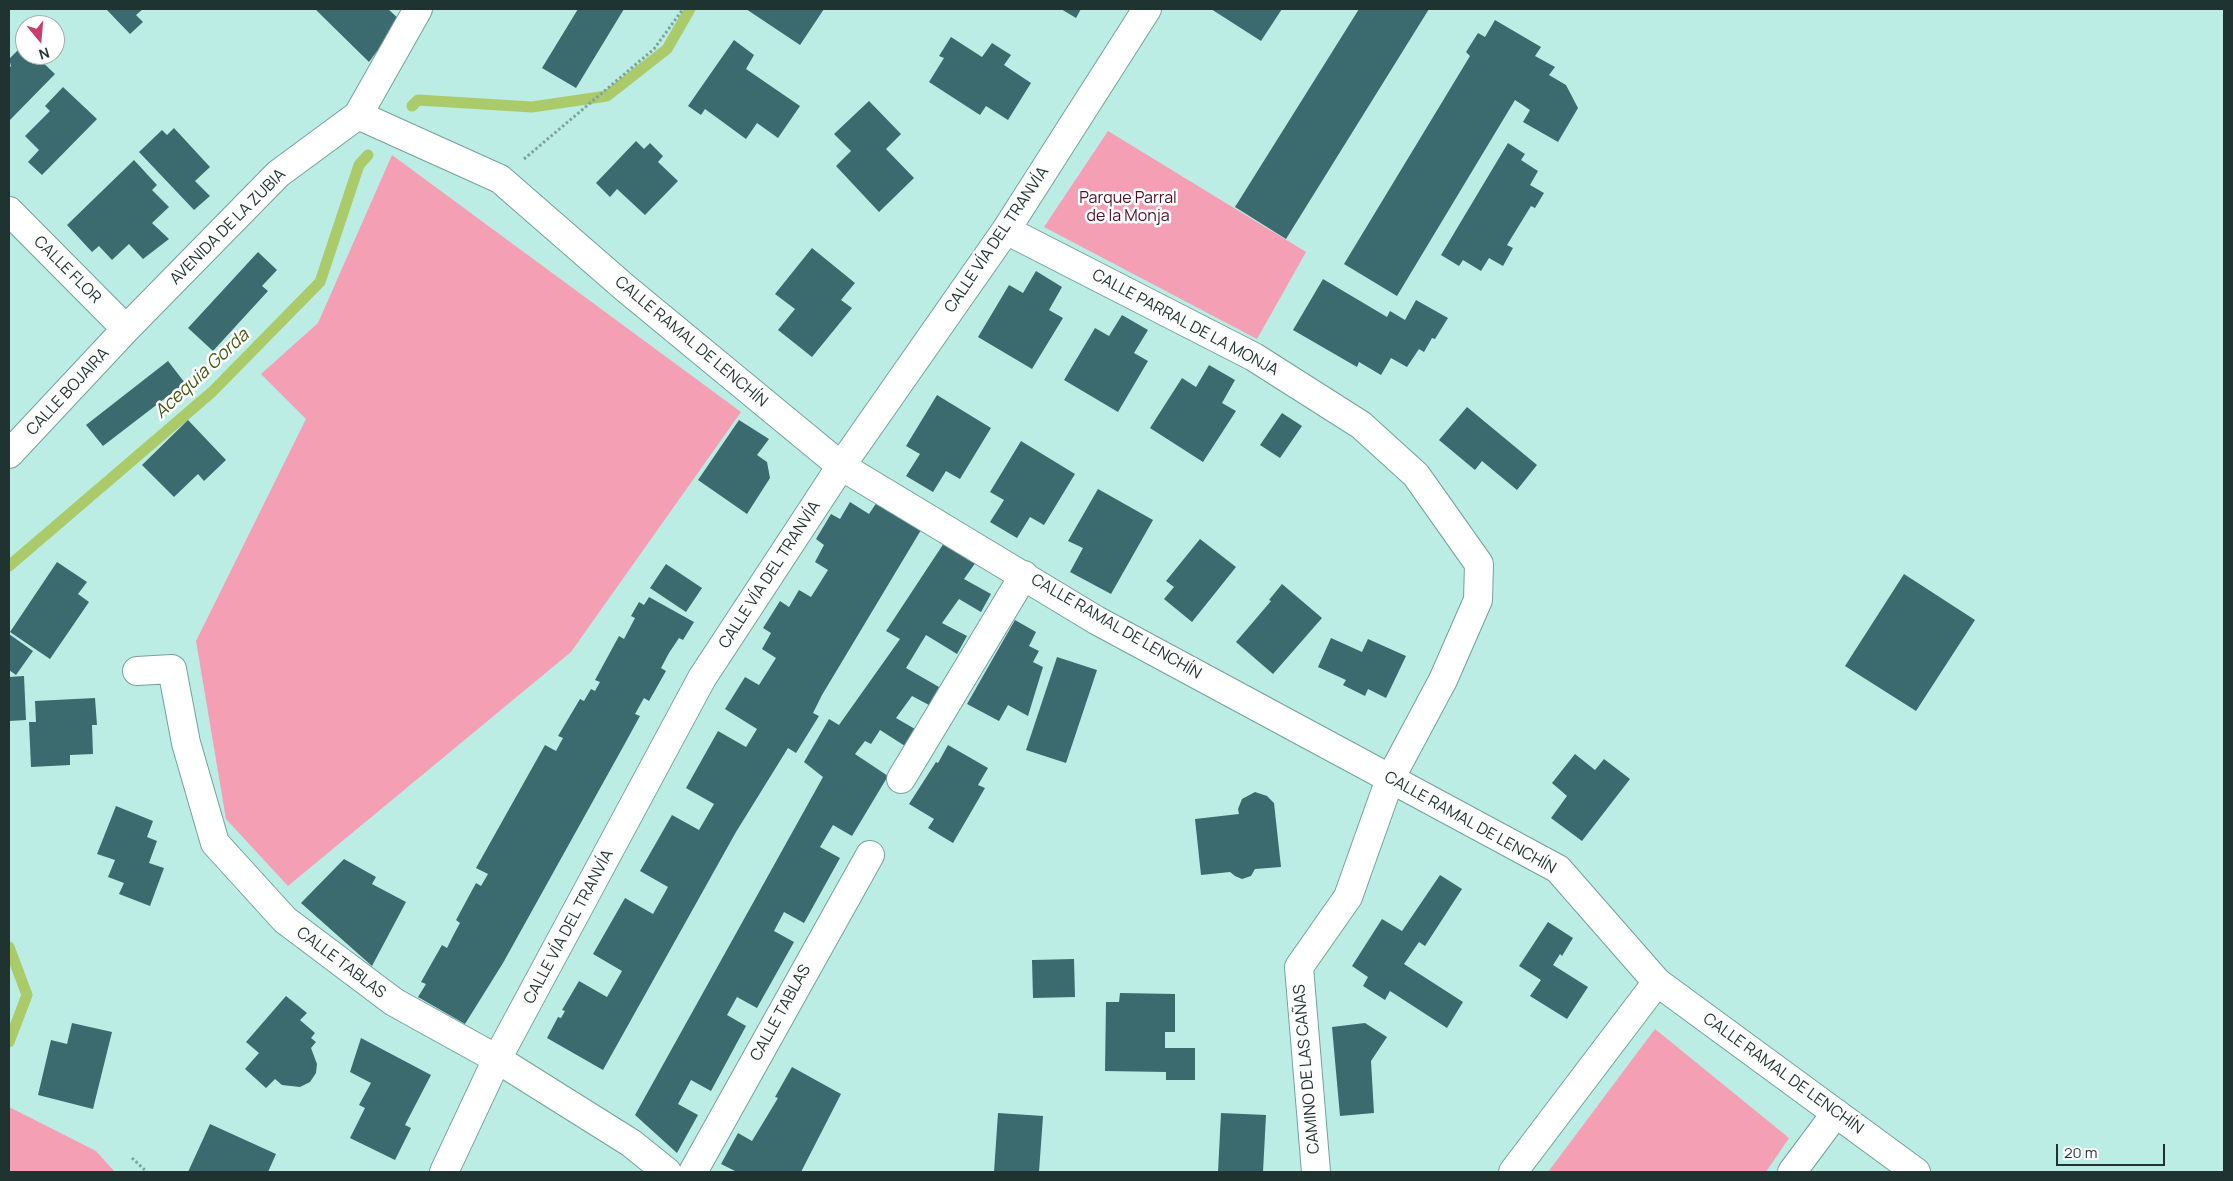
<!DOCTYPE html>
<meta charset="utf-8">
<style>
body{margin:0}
#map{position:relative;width:2233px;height:1181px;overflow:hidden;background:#bcede5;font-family:Manrope,sans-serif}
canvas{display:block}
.frame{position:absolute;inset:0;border:10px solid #1f3330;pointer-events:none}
.north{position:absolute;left:15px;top:15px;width:50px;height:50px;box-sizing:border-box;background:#fff;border:1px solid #a5adac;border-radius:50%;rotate:163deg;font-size:14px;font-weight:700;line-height:20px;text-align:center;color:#1f3330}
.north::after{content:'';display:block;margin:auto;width:18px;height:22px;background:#c93c6c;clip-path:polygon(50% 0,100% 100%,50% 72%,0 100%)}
.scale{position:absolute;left:2056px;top:1144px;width:109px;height:22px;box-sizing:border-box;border:2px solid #1f3330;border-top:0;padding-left:6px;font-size:15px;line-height:18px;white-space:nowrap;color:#1f3330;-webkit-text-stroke:4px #fff;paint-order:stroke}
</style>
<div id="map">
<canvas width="2233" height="1181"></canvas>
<div class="frame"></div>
<div class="north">N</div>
<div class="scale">20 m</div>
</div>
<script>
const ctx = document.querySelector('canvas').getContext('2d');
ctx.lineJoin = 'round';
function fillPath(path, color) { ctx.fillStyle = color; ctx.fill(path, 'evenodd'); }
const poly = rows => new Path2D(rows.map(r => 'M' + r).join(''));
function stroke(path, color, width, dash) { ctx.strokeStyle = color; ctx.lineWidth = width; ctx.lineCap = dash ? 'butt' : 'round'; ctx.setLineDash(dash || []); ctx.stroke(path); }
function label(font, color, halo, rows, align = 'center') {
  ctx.font = font + ' Manrope,sans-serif'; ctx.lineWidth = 5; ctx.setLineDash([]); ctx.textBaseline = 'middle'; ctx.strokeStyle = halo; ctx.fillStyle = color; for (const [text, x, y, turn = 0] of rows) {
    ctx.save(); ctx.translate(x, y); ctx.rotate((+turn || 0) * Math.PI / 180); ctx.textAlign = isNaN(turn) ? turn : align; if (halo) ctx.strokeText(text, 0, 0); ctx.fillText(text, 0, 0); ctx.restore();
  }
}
fillPath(poly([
 [1108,131,1306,252,1257,339,1044,227],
 [392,155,741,412,571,652,288,886,226,819,196,641,306,419,261,374,318,323],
 [1655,1029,1789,1138,1766,1172,1548,1172],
 [9,1107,96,1151,115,1172,9,1172]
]), '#f49fb3');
stroke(poly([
 [412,106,418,100,532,107,607,96,667,49,690,9],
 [9,566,212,392,320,282,359,165,368,155],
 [9,947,27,995,9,1042]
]), '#abcb6a', 11);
fillPath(poly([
 [106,9,143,9,136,15,143,22,130,34],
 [315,9,388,9,400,20,369,62],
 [578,9,624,9,576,88,542,68],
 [746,9,824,9,800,45],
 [1061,9,1081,9,1076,18],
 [1211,9,1282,9,1261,41],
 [1359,9,1429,9,1286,239,1235,207],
 [1495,20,1541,47,1535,56,1555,67,1549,75,1566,85,1578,108,1558,142,1523,122,1530,110,1515,100,1397,296,1344,264,1470,56,1466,52,1478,33,1485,37],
 [951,37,982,57,992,43,1011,55,1004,65,1031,83,1008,120,986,106,980,115,929,82,944,58,939,56],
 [734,40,754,55,746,69,800,106,778,138,757,123,746,139,705,109,701,115,688,106],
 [24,44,25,55,35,55,55,74,9,121,9,68,11,66,9,59],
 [63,87,97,119,42,175,28,162,39,150,25,136,50,111,45,106],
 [869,101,901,134,886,149,914,178,879,212,836,166,851,151,834,134],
 [174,128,210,167,195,181,210,196,194,210,139,152,162,130,167,135],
 [636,141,644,149,650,143,663,156,658,162,678,181,645,215,617,189,610,197,596,183],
 [1508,143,1525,154,1521,160,1538,171,1530,185,1544,193,1535,208,1531,206,1507,245,1513,248,1503,266,1489,258,1481,271,1463,260,1459,266,1441,255],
 [134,160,157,185,152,190,169,207,152,223,169,239,143,259,129,244,112,260,99,246,92,252,67,225],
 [812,248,855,283,841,300,852,308,812,357,778,330,795,309,775,294],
 [258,252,277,270,262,286,268,291,213,351,188,328],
 [1036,271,1062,287,1049,310,1063,318,1032,369,978,337,1009,285,1023,293],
 [1323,279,1387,317,1390,311,1405,320,1416,300,1448,318,1435,339,1432,338,1424,352,1419,349,1407,367,1391,358,1381,375,1359,362,1357,367,1293,330],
 [1122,315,1148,330,1134,353,1148,361,1118,412,1064,380,1095,328,1109,336],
 [168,361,185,383,103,446,86,425],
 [1209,365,1235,380,1222,403,1236,411,1203,462,1150,428,1182,378,1196,387],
 [937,395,991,428,960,479,946,471,933,492,906,476,920,454,906,446],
 [1467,407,1537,465,1517,490,1482,461,1475,470,1439,440],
 [1282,413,1302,426,1280,458,1260,445],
 [188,420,226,460,204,481,198,474,174,497,142,465],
 [739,420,769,439,757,455,767,462,770,478,747,514,698,480],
 [1021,441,1075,474,1044,525,1030,517,1017,538,990,522,1004,500,990,492],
 [1098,489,1153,520,1111,594,1070,572,1083,548,1068,541],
 [879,499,924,525,822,695,813,713,819,716,796,753,788,748,736,832,603,1070,547,1038,558,1017,561,1018,565,1011,562,1010,579,981,607,997,622,971,593,954,625,898,653,914,668,887,640,871,672,815,699,830,714,804,686,788,718,731,746,747,757,729,725,709,745,677,759,685,776,658,762,649,771,633,763,628,780,601,789,607,799,590,811,597,828,570,815,562,824,545,816,539,831,514,840,519,850,502,869,514],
 [1200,539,1236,567,1192,622,1164,599,1174,587,1166,581],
 [944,543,976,562,964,579,991,594,981,612,959,599,942,623,967,636,957,654,926,635,906,668,939,687,929,705,912,696,896,718,915,729,905,746,880,730,871,744,865,741,855,754,888,776,852,836,833,825,820,847,840,858,804,923,784,912,774,931,794,942,757,1008,737,997,727,1015,746,1026,711,1091,691,1080,678,1104,698,1115,677,1153,635,1115,823,777,804,762,829,719,839,725,900,639,886,631],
 [57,562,87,582,78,594,89,602,50,659,10,632],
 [666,564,702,588,686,612,650,588],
 [1904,574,1975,620,1916,711,1845,666],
 [1282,584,1322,618,1273,674,1236,642,1271,601,1269,600],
 [649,597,694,622,683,640,679,638,669,653,661,668,666,671,649,701,644,698,635,714,640,716,623,747,503,963,465,1024,418,997,426,984,421,982,442,945,447,948,453,936,460,923,456,920,476,883,481,886,488,874,476,868,545,745,556,751,563,738,558,736,580,699,584,701,591,689,595,691,600,682,595,680,619,636,624,639,635,618,631,616,639,602,644,605],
 [1015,620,1036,632,1029,646,1039,651,1033,662,1043,667,1028,716,1008,705,999,721,967,704],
 [9,634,33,651,16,675,9,670],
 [1331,638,1362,652,1368,639,1406,656,1386,698,1368,689,1365,696,1343,685,1346,680,1318,667],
 [1057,657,1097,670,1066,763,1026,750],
 [24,676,26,720,9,721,9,677],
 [95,698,97,725,92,725,93,754,70,755,70,765,31,767,29,722,36,722,35,701],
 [948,745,988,768,978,785,985,788,953,843,928,828,934,819,909,804,936,762,938,763],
 [1575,754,1595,770,1604,759,1630,779,1582,841,1551,818,1567,796,1552,783],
 [1255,792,1267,796,1274,803,1281,867,1255,869,1251,876,1242,879,1235,876,1230,872,1201,875,1195,819,1239,814,1238,809,1242,799],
 [116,806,153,821,147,837,157,841,149,863,164,868,150,906,119,894,124,883,108,877,115,860,97,854],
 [344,859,376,877,372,884,406,902,372,966,301,903],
 [1440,875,1462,889,1425,946,1419,942,1404,964,1463,1002,1447,1028,1390,991,1385,1000,1363,986,1368,977,1352,966,1382,919,1402,931],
 [1548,922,1573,938,1562,956,1560,954,1553,965,1588,987,1567,1019,1530,996,1541,980,1519,966],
 [1074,959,1075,997,1033,998,1032,960],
 [1120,993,1175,994,1175,1032,1165,1032,1165,1048,1195,1048,1195,1080,1166,1080,1166,1072,1105,1071,1106,1002,1119,1002],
 [286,996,307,1013,300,1020,315,1033,311,1038,316,1042,311,1048,317,1064,316,1073,310,1082,300,1087,282,1085,275,1079,266,1088,245,1069,259,1053,246,1042],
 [72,1023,112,1032,93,1109,38,1095,51,1040,67,1044],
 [1365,1023,1387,1037,1371,1061,1374,1113,1340,1116,1332,1027],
 [361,1038,431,1075,405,1125,411,1128,395,1160,350,1138,365,1108,359,1105,371,1083,350,1072],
 [792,1067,841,1094,801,1172,737,1172,721,1164,738,1133,752,1141,778,1098,775,1097],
 [998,1113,1043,1116,1039,1172,994,1172],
 [1221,1113,1266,1115,1263,1172,1218,1172],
 [210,1124,276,1154,268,1172,188,1172]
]), '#3b6a6f');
const minor = poly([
 [358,115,500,179,624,287,841,466,1096,620,1558,869,1657,982,1916,1172],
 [9,211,126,329],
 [1006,230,1254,357,1361,425,1416,475,1479,564,1478,600,1443,680,1390,779,1348,897,1299,967,1316,1172],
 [9,454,126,329,278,174,358,115,418,9],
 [137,671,172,669,186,743,215,843,285,920,394,1002,497,1059,631,1143,667,1172],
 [901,779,1024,575],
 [444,1172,497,1059,702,678,841,466,1006,230,1147,9],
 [693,1172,870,855],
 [1513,1172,1657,982],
 [1792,1172,1836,1113]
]);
stroke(minor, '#73a29b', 30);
stroke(poly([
 [524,159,654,49,683,9],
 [132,1158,147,1172]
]), '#7da29c', 3, [2.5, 2.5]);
stroke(minor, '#fff', 28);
label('16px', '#4f0f26', '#fff', [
 ["Parque Parral",1128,199],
 ["de la Monja",1128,217]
]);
label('16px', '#1f3330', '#fff', [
 ["AVENIDA DE LA ZUBIA",228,227,-45],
 ["CALLE VÍA DEL TRANVÍA",997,240,-56],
 ["CALLE FLOR",67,270,45],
 ["CALLE PARRAL DE LA MONJA",1185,323,28],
 ["CALLE RAMAL DE LENCHÍN",691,342,40],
 ["CALLE BOJAIRA",68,392,-47],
 ["CALLE VÍA DEL TRANVÍA",770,575,-57],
 ["CALLE RAMAL DE LENCHÍN",1116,627,30],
 ["CALLE RAMAL DE LENCHÍN",1470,823,29],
 ["CALLE VÍA DEL TRANVÍA",569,927,-62],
 ["CALLE TABLAS",341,963,37],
 ["CALLE TABLAS",781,1013,-61],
 ["CAMINO DE LAS CAÑAS",1307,1069,-95],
 ["CALLE RAMAL DE LENCHÍN",1783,1074,36]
]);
label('italic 18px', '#465a16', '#fff', [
 ["Acequia Gorda",202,374,-43]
]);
</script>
